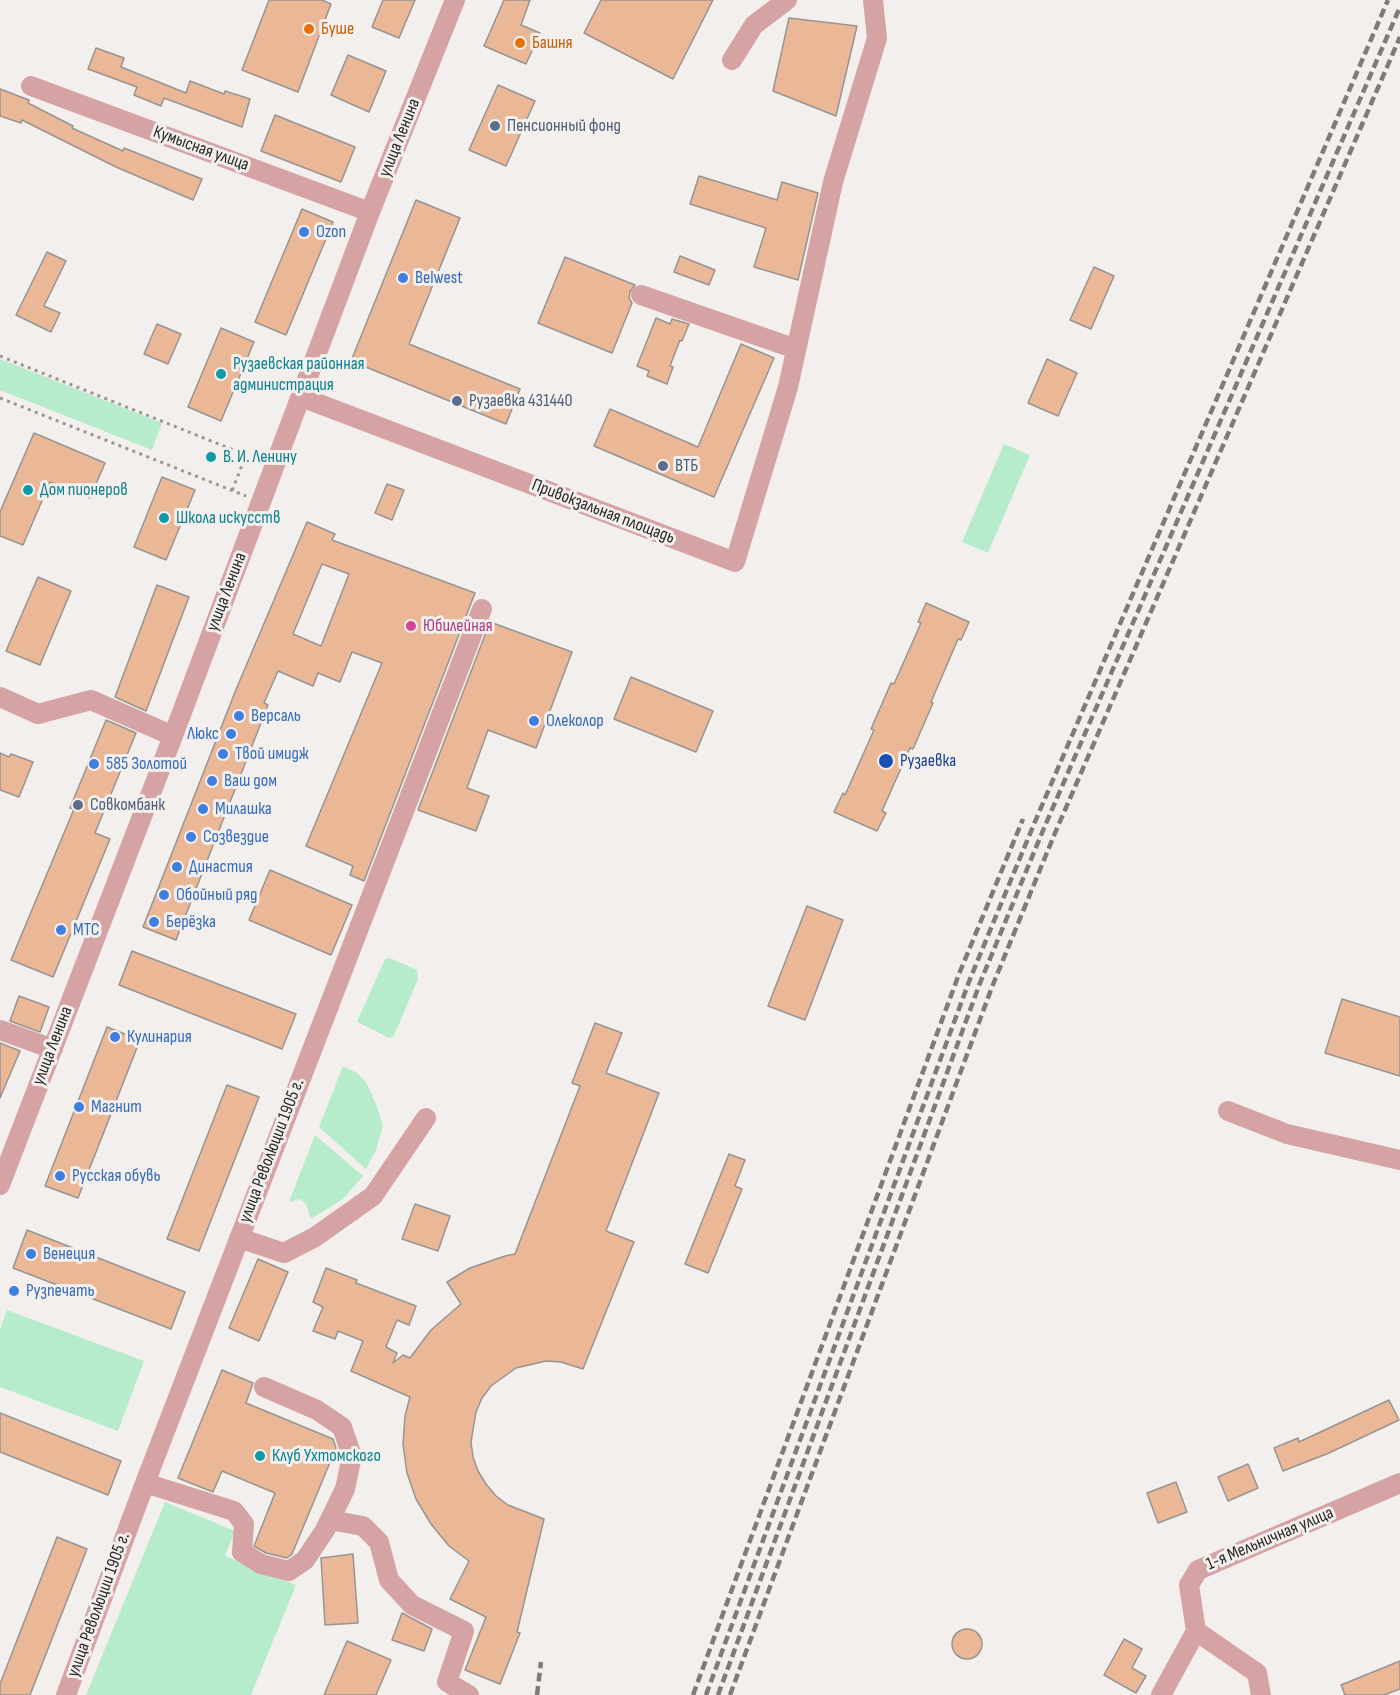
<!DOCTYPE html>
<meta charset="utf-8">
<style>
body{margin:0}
canvas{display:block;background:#f3efed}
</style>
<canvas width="1400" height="1695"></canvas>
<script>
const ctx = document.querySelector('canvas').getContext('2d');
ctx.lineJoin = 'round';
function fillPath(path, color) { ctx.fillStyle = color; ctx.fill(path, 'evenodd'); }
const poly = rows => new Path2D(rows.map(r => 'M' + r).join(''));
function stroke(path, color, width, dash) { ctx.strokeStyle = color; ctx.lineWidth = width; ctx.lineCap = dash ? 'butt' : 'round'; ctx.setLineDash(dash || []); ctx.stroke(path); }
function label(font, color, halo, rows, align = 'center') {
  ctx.font = font + ' "Sofia Sans Condensed",sans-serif'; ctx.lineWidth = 6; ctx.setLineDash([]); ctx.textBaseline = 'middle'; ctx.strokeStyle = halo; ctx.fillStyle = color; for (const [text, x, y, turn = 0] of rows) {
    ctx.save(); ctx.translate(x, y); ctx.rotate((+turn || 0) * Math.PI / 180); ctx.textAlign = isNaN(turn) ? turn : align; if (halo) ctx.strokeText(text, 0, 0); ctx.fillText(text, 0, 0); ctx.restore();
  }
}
fillPath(poly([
 [0,359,162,423,152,450,0,390],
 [1004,444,1030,455,988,553,962,542],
 [390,958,417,970,418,979,394,1036,389,1038,357,1022,385,959],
 [343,1066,357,1073,366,1082,376,1104,383,1126,376,1150,366,1169,319,1127],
 [315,1135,363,1176,343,1199,311,1219,306,1204,299,1199,289,1202],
 [7,1310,144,1361,118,1431,0,1387,0,1329],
 [165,1502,235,1531,225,1556,296,1585,251,1695,86,1695]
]), '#b6eccc');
const building = poly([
 [269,0,322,0,331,4,298,92,242,70,269,0],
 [383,0,415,0,399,38,372,27,383,0],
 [504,0,530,0,521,25,540,33,526,64,484,46,504,0],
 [601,0,713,0,673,79,584,33,601,0],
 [789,18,857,26,836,116,773,91,789,18],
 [96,48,124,58,121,67,186,93,190,81,224,94,225,91,250,99,242,127,164,98,161,106,134,95,137,87,88,69,96,48],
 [348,55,386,71,369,112,331,95,348,55],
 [498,85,535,101,506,166,469,150,498,85],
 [0,89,29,100,28,103,73,126,72,128,123,151,124,148,202,179,193,200,116,167,22,120,21,123,0,116,0,89],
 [275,115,355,147,341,182,261,151,275,115],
 [699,176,777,200,782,182,818,193,798,280,754,267,766,228,690,204,699,176],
 [416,200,460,218,409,344,520,389,506,424,351,361,416,200],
 [302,209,333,222,286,335,255,322,302,209],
 [47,252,66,261,44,306,60,313,51,332,16,315,47,252],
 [680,256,715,270,709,285,674,272,680,256],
 [565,257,635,285,630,292,629,298,632,303,612,353,538,323,565,257],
 [1094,267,1114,276,1091,329,1070,320,1094,267],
 [656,318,670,324,672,319,689,324,682,341,680,340,670,366,673,367,667,384,647,376,649,371,637,366,656,318],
 [157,324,181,334,168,364,144,354,157,324],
 [221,328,254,342,221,421,188,407,221,328],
 [741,344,774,358,714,497,594,446,610,409,698,447,741,344],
 [1047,359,1077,373,1058,416,1028,403,1047,359],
 [34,433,105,463,90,498,50,482,23,545,0,536,0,512,34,433],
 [162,477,195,490,166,560,134,547,162,477],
 [387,484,404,490,392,520,375,513,387,484],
 [307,522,335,534,332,540,475,593,364,881,350,875,353,866,306,846,382,663,352,652,340,682,318,673,313,686,278,671,264,703,268,705,176,940,143,927,235,692,307,522],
 [322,564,349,574,321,646,293,634,322,564],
 [38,577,71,591,40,665,6,651,38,577],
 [157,585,189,597,146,711,115,697,157,585],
 [926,603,969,622,961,640,958,639,931,702,933,703,913,749,910,748,882,811,886,813,877,831,834,812,843,793,845,795,874,730,871,729,891,683,894,684,921,623,918,622,926,603],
 [490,622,572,652,536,748,488,730,467,788,489,796,476,831,418,810,490,622],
 [631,677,713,711,696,752,614,719,631,677],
 [106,720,136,733,95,833,110,839,53,977,11,960,74,809,70,808,106,720],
 [0,753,9,757,11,754,33,762,19,797,0,790,0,753],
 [270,870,352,905,331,955,249,920,270,870],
 [807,906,843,920,805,1020,768,1006,807,906],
 [132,951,296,1014,282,1049,119,985,132,951],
 [19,996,49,1007,40,1032,10,1021,19,996],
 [1342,999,1400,1017,1400,1076,1325,1053,1342,999],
 [595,1023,622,1033,606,1073,659,1093,606,1231,634,1242,583,1369,561,1362,546,1361,516,1368,491,1386,482,1398,476,1412,471,1442,473,1457,478,1471,486,1484,496,1496,508,1505,544,1519,517,1632,520,1633,500,1684,465,1670,486,1617,450,1599,469,1561,449,1546,431,1524,416,1499,407,1473,403,1444,405,1416,410,1397,351,1371,363,1341,338,1331,335,1339,313,1331,323,1307,313,1302,326,1268,357,1280,356,1283,416,1306,409,1325,397,1320,386,1347,397,1353,393,1363,403,1355,410,1358,431,1330,461,1304,447,1282,470,1268,505,1256,515,1254,580,1086,572,1083,595,1023],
 [107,1027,140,1040,78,1198,45,1186,107,1027],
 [0,1043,20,1051,0,1098,0,1043],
 [227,1085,259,1097,199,1251,167,1239,227,1085],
 [729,1154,745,1160,735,1186,742,1189,708,1273,685,1264,729,1154],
 [415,1204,450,1216,438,1251,402,1239,415,1204],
 [27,1230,185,1292,171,1329,13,1268,27,1230],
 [258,1259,288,1272,259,1341,229,1328,258,1259],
 [222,1370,253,1383,246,1403,333,1439,336,1448,292,1554,287,1558,266,1553,254,1546,275,1493,222,1471,213,1492,178,1478,222,1370],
 [1389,1400,1399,1420,1329,1453,1283,1471,1274,1448,1298,1438,1299,1442,1389,1400],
 [0,1413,121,1461,108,1495,0,1452,0,1413],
 [1248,1464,1258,1488,1228,1501,1218,1477,1248,1464],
 [1176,1482,1187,1512,1158,1523,1147,1493,1176,1482],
 [57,1537,87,1549,30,1695,0,1695,0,1684,57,1537],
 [353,1554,358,1623,325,1625,321,1558,353,1554],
 [402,1613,432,1629,424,1651,392,1640,402,1613],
 '952 1644a15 15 0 1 1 30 0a15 15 0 1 1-30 0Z',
 [1124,1639,1142,1649,1132,1668,1146,1676,1136,1693,1104,1675,1124,1639],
 [347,1641,391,1660,376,1695,324,1695,347,1641],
 [1400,1661,1400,1689,1384,1695,1345,1695,1341,1685,1400,1661]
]);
fillPath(building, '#ebb897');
stroke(building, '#979492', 1.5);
stroke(poly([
 [0,356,246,455,232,491],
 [0,398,246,496]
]), '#999695', 3, [3, 4.5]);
stroke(poly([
 [732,60,754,25,787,0],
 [31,86,370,212],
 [641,295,796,349],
 [301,397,735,562,788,387,833,182,877,38,873,0],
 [0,697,38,714,91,700,173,736],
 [0,1030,53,1049],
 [1228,1111,1287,1134,1400,1160],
 [0,1185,173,736,370,212,455,0],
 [239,1238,284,1253,315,1237,373,1196,426,1118],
 [145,1483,234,1511,244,1524,242,1552,261,1564,289,1571,305,1560,325,1530,345,1489,352,1456,342,1427,317,1410,264,1387],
 [330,1520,363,1526,379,1542,389,1580,412,1605,464,1631,447,1682,469,1695],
 [1196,1631,1189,1585,1198,1570,1400,1483],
 [1196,1631,1257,1673,1261,1695],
 [66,1695,145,1483,482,609],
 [1161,1695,1196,1631]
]), '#d6a3a5', 20);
stroke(poly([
 [537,1695,541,1662],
 [693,1695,959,974,1023,819],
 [706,1695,970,979,1034,824,1388,0],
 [718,1695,980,983,1044,828,1400,7],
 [730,1695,992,987,1055,833,1400,37]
]), '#7e7c7b', 4.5, [9, 4.5]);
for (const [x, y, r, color] of [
 [309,29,6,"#e8710a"],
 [520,43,6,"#e8710a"],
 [495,126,6,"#5c6f8a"],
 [304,232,6,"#3f7fe0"],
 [403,278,6,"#3f7fe0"],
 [221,374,6,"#0f9aa8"],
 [457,401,6,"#5c6f8a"],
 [211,457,6,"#0f9aa8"],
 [663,466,6,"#5c6f8a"],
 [28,490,6,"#0f9aa8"],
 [164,518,6,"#0f9aa8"],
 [411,626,6,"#d1479c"],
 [239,716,6,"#3f7fe0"],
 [534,721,6,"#3f7fe0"],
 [231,734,6,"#3f7fe0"],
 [223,754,6,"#3f7fe0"],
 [886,761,8,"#1a4fb4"],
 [94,764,6,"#3f7fe0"],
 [212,781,6,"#3f7fe0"],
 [78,805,6,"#5c6f8a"],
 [203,809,6,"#3f7fe0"],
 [191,837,6,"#3f7fe0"],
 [177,867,6,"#3f7fe0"],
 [164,895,6,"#3f7fe0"],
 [154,922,6,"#3f7fe0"],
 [61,930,6,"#3f7fe0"],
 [115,1037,6,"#3f7fe0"],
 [79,1107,6,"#3f7fe0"],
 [60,1176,6,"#3f7fe0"],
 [31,1254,6,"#3f7fe0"],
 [14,1291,6,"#3f7fe0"],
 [260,1456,6,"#0f9aa8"]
]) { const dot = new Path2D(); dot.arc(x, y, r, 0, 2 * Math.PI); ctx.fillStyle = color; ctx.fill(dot); stroke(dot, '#f3efed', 2); }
label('18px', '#c56008', '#f3efed', [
 ["Буше",321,29],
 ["Башня",532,43]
], 'left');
label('18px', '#4e5e75', '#f3efed', [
 ["Пенсионный фонд",507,126],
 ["Рузаевка 431440",469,401],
 ["ВТБ",675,466],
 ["Совкомбанк",90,805]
], 'left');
label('18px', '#2a2928', '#f3efed', [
 ["улица Ленина",400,138,-68],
 ["Кумысная улица",201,149,20],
 ["Привокзальная площадь",603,512,21],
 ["улица Ленина",227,592,-69],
 ["улица Ленина",53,1046,-69],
 ["улица Революции 1905 г.",272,1151,-69],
 ["1-я Мельничная улица",1270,1539,-23],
 ["улица Революции 1905 г.",99,1605,-70]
]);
label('18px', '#366cbe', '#f3efed', [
 ["Ozon",316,232],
 ["Belwest",415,278],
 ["Версаль",251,716],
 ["Олеколор",546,721],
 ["Люкс",219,734,"right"],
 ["Твой имидж",235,754],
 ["585 Золотой",106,764],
 ["Ваш дом",224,781],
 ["Милашка",215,809],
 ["Созвездие",203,837],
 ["Династия",189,867],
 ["Обойный ряд",176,895],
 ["Берёзка",166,922],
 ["МТС",73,930],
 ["Кулинария",127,1037],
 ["Магнит",91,1107],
 ["Русская обувь",72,1176],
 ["Венеция",43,1254],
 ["Рузпечать",26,1291]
], 'left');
label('18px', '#0d838f', '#f3efed', [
 ["Рузаевская районная",233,364],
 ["администрация",233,385],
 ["В. И. Ленину",223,457],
 ["Дом пионеров",40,490],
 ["Школа искусств",176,518],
 ["Клуб Ухтомского",272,1456]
], 'left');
label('18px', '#b23c85', '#f3efed', [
 ["Юбилейная",423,626]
], 'left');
label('18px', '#164399', '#f3efed', [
 ["Рузаевка",900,761]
], 'left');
</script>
